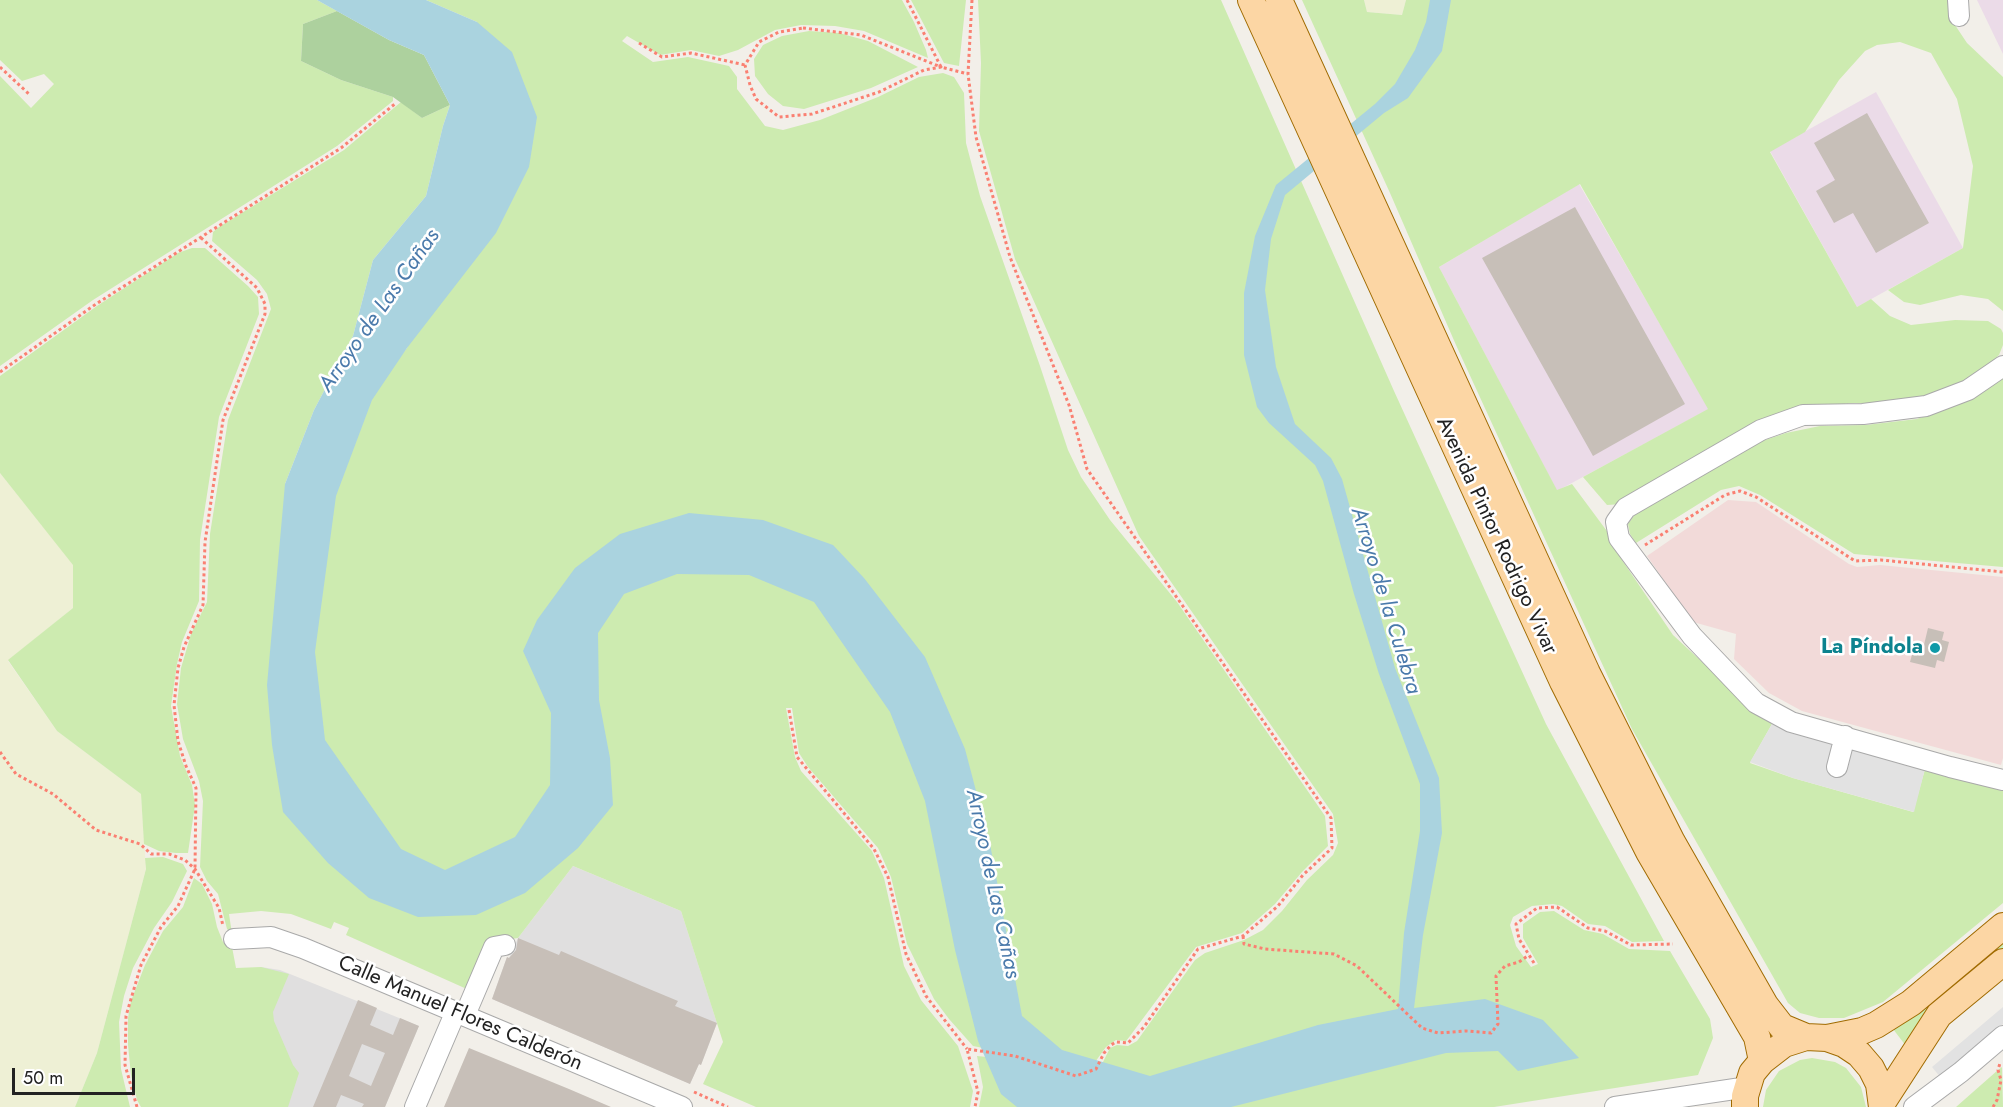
<!DOCTYPE html>
<meta charset="utf-8">
<style>
body{margin:0}
#map{position:relative;width:2003px;height:1107px;overflow:hidden;background:#f2efe9;font-family:Jost,sans-serif}
canvas{display:block}
.scale{position:absolute;left:12px;top:1068px;width:123px;height:27px;box-sizing:border-box;border:3px solid #222;border-top:0;padding-left:8px;font-size:18px;line-height:21px;white-space:nowrap;color:#222;-webkit-text-stroke:4px #fff;paint-order:stroke}
</style>
<div id="map">
<canvas width="2003" height="1107"></canvas>
<div class="scale">50 m</div>
</div>
<script>
const ctx = document.querySelector('canvas').getContext('2d');
ctx.lineJoin = 'round';
function fillPath(path, color) { ctx.fillStyle = color; ctx.fill(path, 'evenodd'); }
const poly = rows => new Path2D(rows.map(r => 'M' + r).join(''));
function stroke(path, color, width, dash) { ctx.strokeStyle = color; ctx.lineWidth = width; ctx.lineCap = dash ? 'butt' : 'round'; ctx.setLineDash(dash || []); ctx.stroke(path); }
function label(font, color, halo, rows, align = 'center') {
  ctx.font = font + ' Jost,sans-serif'; ctx.lineWidth = 5; ctx.setLineDash([]); ctx.textBaseline = 'middle'; ctx.strokeStyle = halo; ctx.fillStyle = color; for (const [text, x, y, turn = 0] of rows) {
    ctx.save(); ctx.translate(x, y); ctx.rotate((+turn || 0) * Math.PI / 180); ctx.textAlign = isNaN(turn) ? turn : align; if (halo) ctx.strokeText(text, 0, 0); ctx.fillText(text, 0, 0); ctx.restore();
  }
}
fillPath(poly([
 [573,866,681,911,717,1023,701,1065,699,1064,690,1084,492,999,507,957,509,958,518,938],
 [261,967,280,970,419,1026,385,1107,271,1107]
]), '#e0dfdf');
fillPath(poly([
 [1728,500,1756,502,1849,564,1857,567,1880,565,2003,577,2003,758,2001,765,1802,711,1769,693,1734,659,1736,634,1693,622,1647,556]
]), '#f2dad9');
fillPath(poly([
 [1977,0,2003,0,2003,54],
 [1876,92,1963,248,1857,307,1770,151],
 [1579,184,1709,409,1557,491,1439,267]
]), '#ebdbe8');
fillPath(poly([
 [1364,0,1406,0,1402,15,1367,12],
 [0,473,73,564,73,608,8,661,57,731,141,794,146,869,97,1053,75,1107,0,1107]
]), '#eef0d5');
fillPath(poly([
 [0,0,317,0,337,11,303,24,301,61,341,80,393,97,393,101,337,146,93,300,0,366,0,76,31,108,54,84,44,74,22,81,0,60],
 [426,0,902,0,914,22,926,50,928,58,864,31,835,26,801,25,775,30,738,50,719,56,691,50,660,55,627,36,622,41,653,62,688,57,729,66,737,77,737,89,765,126,783,130,820,120,878,97,919,77,943,73,954,77,964,93,966,143,980,196,1040,366,1068,450,1081,477,1110,520,1177,602,1325,816,1328,846,1302,872,1275,904,1242,933,1196,947,1130,1036,1126,1041,1116,1040,1106,1047,1090,1069,973,1046,949,1019,934,999,907,944,891,877,878,848,808,767,799,753,792,708,786,708,795,757,801,771,872,851,884,878,904,966,921,1000,958,1046,973,1091,970,1107,756,1107,703,1084,723,1042,681,911,573,866,518,938,491,942,469,990,346,935,349,928,334,922,331,929,291,914,261,911,229,914,232,934,227,929,218,894,207,881,200,867,203,801,199,781,183,739,177,704,181,668,191,634,207,602,210,534,228,420,271,309,267,294,257,280,212,241,213,232,219,227,344,150,401,102,422,118,450,105,443,126,426,196,373,260,353,336,314,410,285,484,311,463,407,348,477,22],
 [911,0,966,0,959,66,944,63],
 [978,0,1221,0,1394,391,1546,724,1664,941,1632,942,1605,926,1588,924,1562,906,1553,904,1532,906,1513,917,1510,925,1516,946,1531,967,1538,964,1523,938,1523,924,1540,912,1554,911,1584,930,1603,934,1629,949,1670,951,1710,1019,1713,1038,1698,1075,1494,1107,979,1107,983,1087,977,1056,1100,1068,1110,1048,1117,1045,1128,1046,1137,1041,1195,960,1205,953,1244,940,1263,930,1282,911,1307,880,1333,855,1338,843,1333,814,1139,536,1015,259,979,131,981,63],
 [1302,0,1364,0,1367,12,1402,15,1406,0,1951,0,1951,19,1967,43,2003,77,2003,311,1988,299,1961,295,1920,305,1904,302,1888,290,1963,248,1973,166,1957,99,1931,53,1900,42,1877,45,1865,51,1839,80,1805,132,1770,152,1857,307,1871,299,1890,316,1911,325,1955,320,1988,321,2001,329,2003,333,2003,345,1999,355,1983,370,1950,388,1921,399,1888,404,1854,403,1794,409,1623,504,1607,505,1583,477,1708,409,1580,184,1439,267,1557,490,1572,484,1618,546,1622,560,1673,635,1730,688,1772,724,1750,763,1793,778,1913,812,1925,769,2003,791,2003,903,1883,1002,1844,1018,1819,1018,1800,1013,1788,1003,1632,729,1456,345,1390,193],
 [809,31,839,33,868,41,918,67,871,88,804,109,783,106,768,94,755,76,754,59,763,45,782,36],
 [192,248,205,248,248,286,258,297,259,314,219,417,200,540,199,601,182,642,177,664,171,706,180,756,192,785,195,805,188,853,176,853,159,851,144,844,141,794,57,731,8,660,73,608,73,565,0,473,0,376,97,306,178,253],
 [2003,375,2003,567,1854,554,1760,495,1739,486,1721,490,1636,543,1630,534,1628,524,1635,514,1750,445,1786,433,1820,426,1866,425,1917,419,1963,402],
 [163,857,183,864,187,871,172,902,154,928,133,968,124,996,119,1022,121,1069,130,1107,75,1107,97,1053,146,869,145,858],
 [194,878,202,884,212,904,217,927,223,942,232,947,236,968,261,967,289,974,273,1012,274,1021,293,1065,299,1073,288,1107,141,1107,137,1100,131,1075,128,1045,128,1018,131,1001,145,965,163,931,183,907],
 [2003,938,2003,949,1941,1003,1906,1046,1893,1029],
 [1812,1058,1835,1062,1846,1068,1861,1087,1866,1107,1763,1107,1766,1090,1779,1071,1800,1060],
 [2002,1067,2003,1107,1956,1107,1998,1070]
]), '#cdebb0');
fillPath(poly([
 [337,11,389,40,424,55,450,105,422,118,393,97,341,80,301,61,303,24]
]), '#add19e');
fillPath(poly([
 [1772,724,1925,769,1914,812,1793,778,1750,762],
 [2003,1007,2003,1024,1941,1078,1932,1067]
]), '#e2e2e2');
fillPath(poly([
 [317,0,426,0,477,22,512,52,537,117,529,167,496,233,407,348,372,400,336,496,315,652,325,740,401,849,445,870,515,837,550,785,551,713,523,651,537,620,575,568,620,534,689,513,763,520,833,545,864,578,925,657,965,749,990,844,1022,1016,1062,1050,1150,1076,1318,1025,1398,1009,1404,933,1420,831,1420,784,1379,674,1354,594,1323,481,1315,465,1269,423,1257,407,1244,355,1244,293,1255,236,1276,185,1375,104,1395,84,1415,50,1426,22,1430,0,1451,0,1442,51,1408,98,1384,113,1285,195,1271,239,1265,290,1276,367,1295,424,1331,458,1342,479,1395,668,1439,778,1442,833,1423,935,1414,1008,1485,999,1543,1020,1579,1058,1518,1071,1498,1051,1446,1053,1231,1107,1017,1107,1001,1094,978,1041,955,950,925,801,890,712,814,602,749,575,677,574,624,594,598,633,599,700,610,758,613,805,578,848,525,893,476,915,418,917,369,898,328,863,283,812,272,745,267,685,285,484,314,410,353,336,373,260,426,196,443,126,450,105,424,55,389,40]
]), '#aad3df');
fillPath(poly([
 [1867,113,1929,223,1876,253,1853,213,1834,223,1816,191,1835,180,1814,143],
 [1575,207,1685,404,1593,456,1482,258],
 [1928,628,1944,632,1942,640,1949,642,1944,662,1937,660,1935,668,1910,662,1914,647,1923,649],
 [518,938,559,955,561,951,642,986,678,1001,675,1006,717,1023,701,1065,699,1064,690,1084,492,999,507,957,509,958,516,950],
 [358,1000,377,1008,370,1025,393,1035,400,1018,419,1026,408,1052,385,1107,362,1107,364,1104,341,1095,336,1107,313,1107],
 [362,1044,385,1053,371,1086,349,1076],
 [469,1048,569,1089,611,1107,444,1107]
]), '#c7bfb8');
const minor = poly([
 [1958,0,1959,16],
 [2003,366,1968,390,1926,406,1863,414,1803,415,1761,430,1626,508,1616,522,1619,538,1692,636,1756,703,1791,722,1950,767,2003,780],
 [1837,767,1845,736],
 [234,939,271,937,303,948,682,1107],
 [465,1015,494,947,505,945],
 [415,1107,456,1011],
 [1615,1107,1748,1087],
 [1914,1107,1961,1072,2003,1036]
]);
const major = poly([
 [1251,0,1563,682,1649,852,1757,1037,1762,1061],
 [1279,0,1587,673,1672,842,1765,1005,1782,1027,1806,1037],
 [1827,1038,1862,1031,1876,1025,1911,1003,2003,926],
 [1882,1103,1939,1015,2003,962],
 [1745,1107,1745,1096,1752,1073,1762,1061,1784,1044,1806,1037,1827,1038,1844,1044,1859,1054,1871,1068,1879,1084,1882,1107]
]);
stroke(minor, '#a9a9a9', 22);
stroke(major, '#a06b00', 28);
stroke(poly([
 [907,0,941,67,968,74],
 [972,0,968,74,976,137,1010,257,1069,405,1087,469,1331,818,1332,848,1303,875,1278,906,1243,936,1198,949,1144,1027,1128,1043,1116,1042,1111,1045,1104,1053,1096,1069,1076,1076,1015,1056,967,1049,978,1092,975,1107],
 [803,28,861,35,941,67,924,70,879,92,812,114,779,117,756,99,750,85,745,65,759,42,779,32,803,28],
 [639,43,662,57,691,53,745,65],
 [0,67,30,95],
 [0,372,96,304,341,148,396,103],
 [1645,545,1725,495,1740,491,1756,497,1855,561,1881,560,2003,572],
 [789,710,797,757,874,849,888,877,906,954,926,996,967,1049],
 [0,752,16,774,53,794,96,830,140,844,151,854,169,854,185,860,195,869,219,908,223,926],
 [1243,936,1244,944,1265,949,1334,954,1357,966,1422,1028,1438,1033,1466,1031,1491,1033,1498,1024,1496,976,1505,966,1519,962,1529,955],
 [1534,963,1519,939,1516,924,1537,908,1557,907,1588,928,1605,931,1631,945,1673,944],
 [694,1092,728,1107],
 [137,1107,125,1065,126,1016,141,965,161,927,178,906,195,869,196,788,186,766,178,741,174,705,178,668,184,647,203,605,205,542,223,420,265,314,265,304,257,288,200,237],
 [1993,1107,1997,1100,2001,1080,1998,1070,2000,1063]
]), '#fa8072', 3, [3, 3]);
stroke(minor, '#fff', 20);
stroke(major, '#fcd6a4', 26);
for (const [x, y, r, color] of [
 [1935,648,6,"#0f9aa8"]
]) { const dot = new Path2D(); dot.arc(x, y, r, 0, 2 * Math.PI); ctx.fillStyle = color; ctx.fill(dot); stroke(dot, '#fff', 2); }
label('21px', '#222', '#fff', [
 ["Avenida Pintor Rodrigo Vivar",1496,536,65],
 ["Calle Manuel Flores Calderón",460,1014,23]
]);
label('bold 21px', '#0d838f', '#fff', [
 ["La Píndola",1923,648]
], 'right');
label('italic 22px', '#4a7aab', '#fff', [
 ["Arroyo de Las Cañas",380,311,-55],
 ["Arroyo de la Culebra",1385,601,73],
 ["Arroyo de Las Cañas",992,884,78]
]);
</script>
